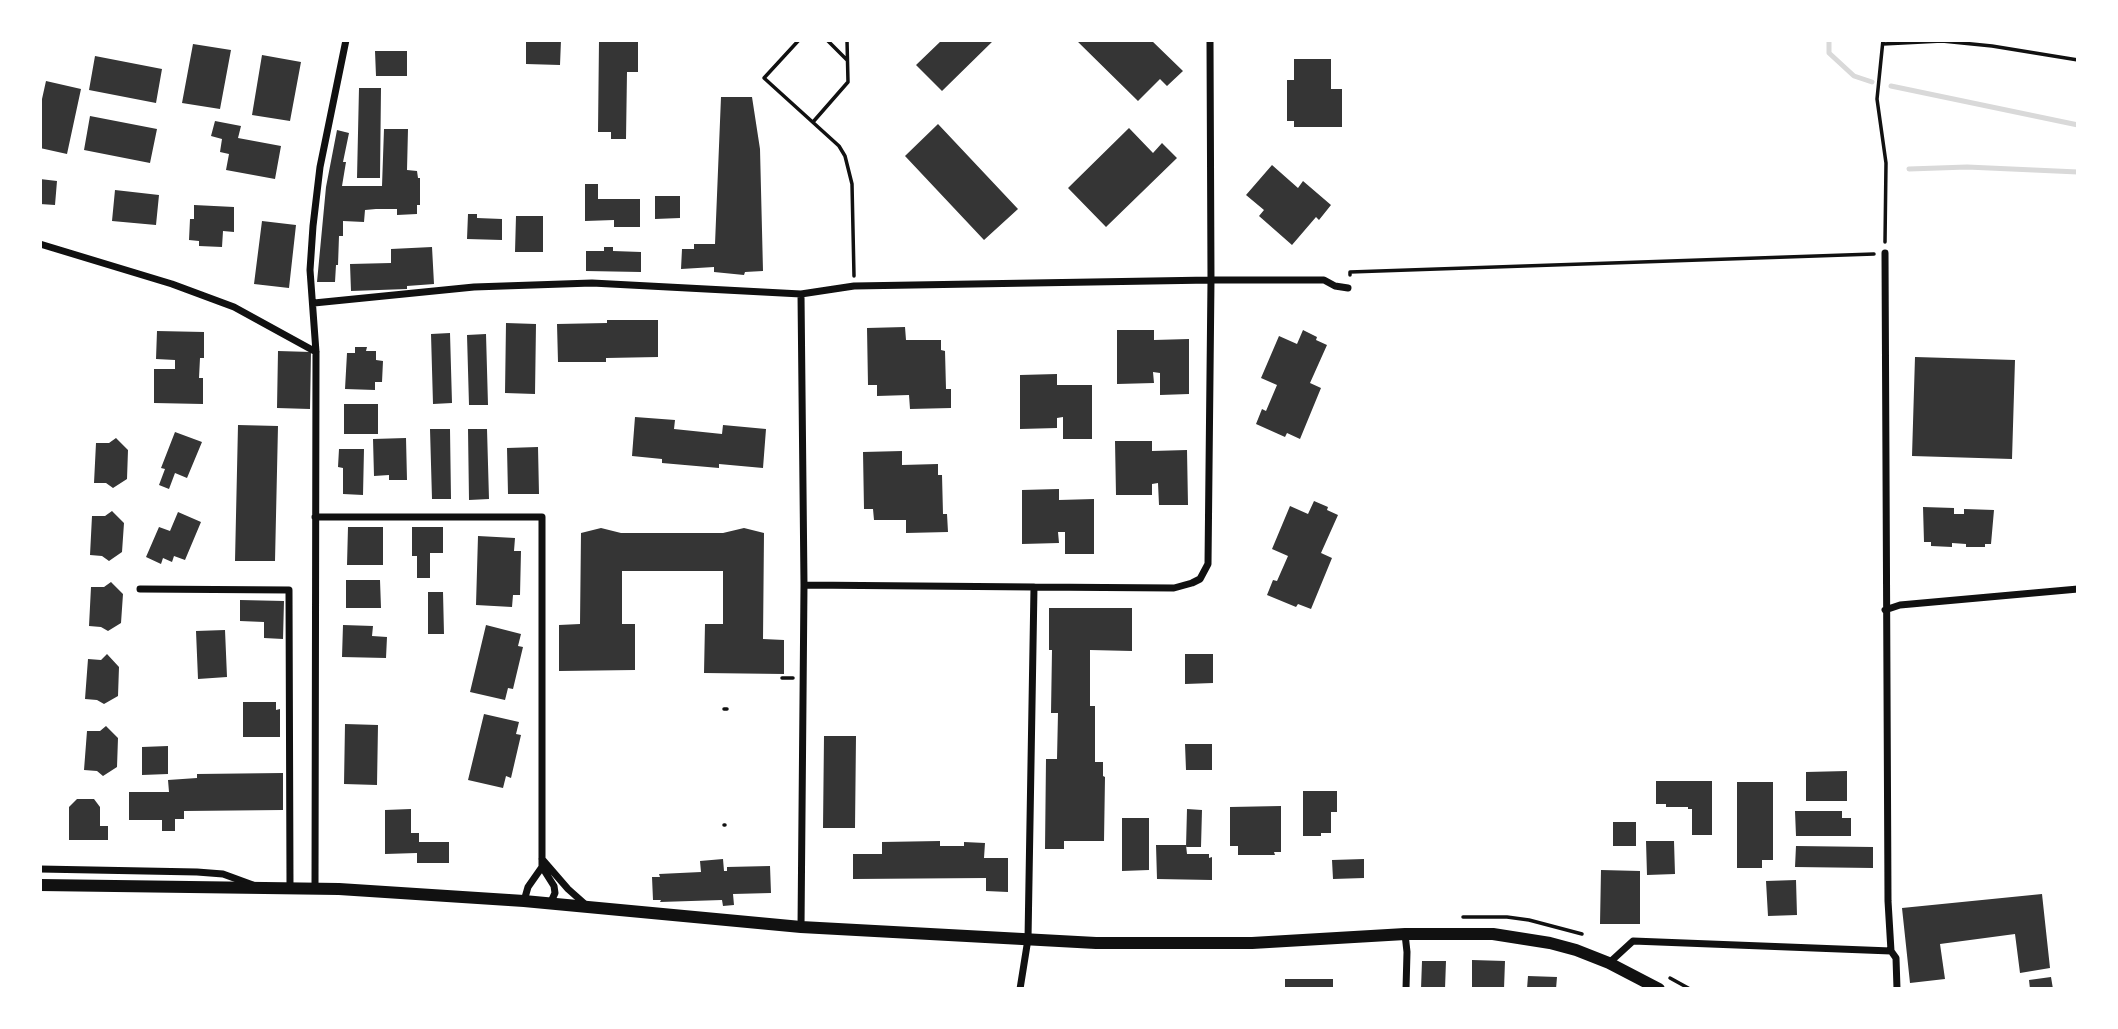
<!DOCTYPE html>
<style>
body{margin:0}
#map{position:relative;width:2118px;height:1029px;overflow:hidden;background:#fff;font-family:Lora,serif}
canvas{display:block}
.frame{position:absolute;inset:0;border:42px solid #fff;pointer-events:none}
</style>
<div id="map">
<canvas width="2118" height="1029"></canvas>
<div class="frame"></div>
</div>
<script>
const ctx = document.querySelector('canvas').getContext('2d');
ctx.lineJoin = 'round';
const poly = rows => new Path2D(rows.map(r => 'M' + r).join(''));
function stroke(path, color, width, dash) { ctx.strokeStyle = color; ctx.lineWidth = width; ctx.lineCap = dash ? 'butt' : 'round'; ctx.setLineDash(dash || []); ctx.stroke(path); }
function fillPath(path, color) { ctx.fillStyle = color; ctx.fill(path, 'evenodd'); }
stroke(poly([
 [1829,40,1829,53,1854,76,1872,82],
 [1891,86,2078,125],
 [1909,169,1967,167,2078,172]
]), '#d9d9d9', 5);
fillPath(poly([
 [526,40,561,40,560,65,526,64],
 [599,40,638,40,638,72,627,72,626,139,611,139,611,132,598,132],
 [942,40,994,40,942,91,916,65],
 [1076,40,1151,40,1183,71,1167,86,1160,79,1138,101],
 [193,44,231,50,220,109,182,103],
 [375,51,407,51,407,76,376,76],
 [262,55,301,62,290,121,252,115],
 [95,56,162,69,156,103,89,90],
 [1294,59,1331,59,1331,89,1342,89,1342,127,1294,127,1294,121,1287,121,1287,80,1294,80],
 [46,81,81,89,67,154,40,148,40,108],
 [359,88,381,88,380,178,357,178],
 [721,97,752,97,760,149,763,271,745,272,744,275,714,272,714,267,681,269,682,249,694,249,694,244,715,244],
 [90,116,157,129,150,163,84,150],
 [215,121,241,126,238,138,281,146,275,179,226,170,229,154,220,152,222,139,211,136],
 [938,124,1018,209,984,240,905,156],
 [1129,128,1153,153,1162,143,1177,158,1106,227,1068,188],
 [384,129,408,129,407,170,417,171,418,178,420,178,420,205,417,205,417,214,397,215,397,209,376,209,365,210,364,222,343,221,343,236,339,236,338,265,336,265,335,282,317,282,326,187,337,130,349,133,343,162,346,162,342,186,382,186],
 [1272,165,1298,188,1303,181,1331,205,1319,220,1316,217,1292,245,1259,216,1264,210,1246,195],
 [40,179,57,181,55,205,40,204],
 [585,184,598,184,598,199,640,199,640,227,614,227,614,220,585,221],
 [115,190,159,195,156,225,112,221],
 [655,196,680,196,680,218,655,219],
 [194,205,234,207,234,232,223,231,222,247,199,246,199,241,189,240,190,219,194,219],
 [468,214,477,214,477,218,502,219,502,240,467,239],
 [516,216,543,216,543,252,515,252],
 [262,221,296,225,289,288,254,284],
 [432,247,434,284,407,286,407,289,351,291,350,264,391,263,391,249],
 [604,247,613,247,613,251,641,252,641,272,586,271,586,251,604,251],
 [607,320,658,320,658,357,606,358,606,362,558,362,557,324,607,323],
 [506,323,536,324,535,394,505,393],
 [905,327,906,340,941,340,941,350,945,351,946,389,951,389,951,408,910,409,909,395,877,396,877,385,868,385,867,328],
 [1117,330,1154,330,1154,340,1189,339,1189,394,1160,395,1160,373,1153,372,1154,383,1117,384],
 [1303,330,1317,337,1316,340,1327,345,1310,383,1321,388,1300,439,1287,433,1285,437,1256,424,1262,409,1266,411,1277,385,1261,378,1279,336,1297,344],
 [157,331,204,332,204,358,200,358,199,378,203,378,203,404,154,403,154,369,175,369,175,360,156,359],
 [450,333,452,403,433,404,431,334],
 [486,334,488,405,469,405,467,335],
 [355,347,367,347,366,351,376,351,376,360,383,361,382,382,375,382,375,390,345,389,347,353,355,353],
 [278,351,311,352,310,409,277,408],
 [1915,357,2015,360,2012,459,1912,456],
 [1057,374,1057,385,1092,385,1092,439,1063,439,1063,417,1057,418,1057,428,1020,429,1020,375],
 [344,404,378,404,378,434,344,434],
 [635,417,675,420,674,429,722,434,723,425,766,429,763,468,719,464,719,468,662,463,662,459,632,456],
 [238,425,278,426,275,561,235,561],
 [430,429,450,429,451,499,432,499],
 [468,429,487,429,489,499,469,500],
 [175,432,202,442,187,478,175,473,169,489,159,485,165,469,161,468],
 [116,438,128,450,127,479,113,488,106,483,94,483,96,443,109,443],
 [406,438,407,480,389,480,389,475,374,476,373,439],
 [1115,441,1152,441,1152,451,1187,450,1188,505,1159,505,1158,483,1152,484,1152,495,1116,495],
 [538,447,539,494,508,494,507,448],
 [339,449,364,449,363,495,343,494,343,468,338,467],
 [902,451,902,465,938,464,938,475,942,475,943,514,947,514,948,532,906,533,906,520,874,520,873,509,864,509,863,452],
 [1059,489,1059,500,1094,499,1094,554,1065,554,1065,532,1058,532,1059,543,1022,544,1022,490],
 [1314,501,1328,507,1327,510,1338,515,1321,553,1332,558,1311,609,1298,604,1296,607,1267,595,1273,580,1277,581,1288,556,1272,549,1290,506,1308,514],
 [1923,507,1954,508,1954,514,1964,514,1964,509,1994,510,1991,544,1985,544,1985,547,1966,547,1966,544,1952,543,1952,547,1931,546,1931,542,1924,542],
 [112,511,124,523,122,552,109,561,102,556,90,555,92,516,105,516],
 [178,512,201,522,185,560,174,556,172,562,163,558,161,564,146,557,159,527,170,531],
 [348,527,383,527,383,565,347,565],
 [412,527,443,527,443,553,430,553,430,578,417,578,417,556,412,556],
 [601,528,621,533,723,533,744,528,764,533,763,639,784,640,784,674,704,673,705,624,723,624,723,571,622,571,622,624,635,624,635,670,559,671,559,625,580,624,581,533],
 [478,536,515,538,514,551,521,551,520,595,513,595,512,607,476,605],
 [346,580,380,580,381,608,346,608],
 [111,582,123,594,121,623,108,631,101,627,89,626,91,587,104,587],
 [428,592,443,592,444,634,428,634],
 [240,600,284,601,283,639,264,638,264,622,240,621],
 [1049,608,1132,608,1132,651,1090,650,1090,706,1095,706,1095,762,1103,762,1103,776,1105,777,1104,841,1064,841,1064,849,1045,849,1046,759,1057,759,1058,713,1051,713,1052,650,1049,650],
 [343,625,373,626,372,636,387,637,386,658,342,657],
 [486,625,521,634,518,646,523,647,513,689,508,688,505,700,470,692],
 [225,630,227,677,198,679,196,631],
 [107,654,119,667,118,696,104,704,97,700,85,699,88,659,101,660],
 [1185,654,1213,654,1213,683,1185,684],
 [243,702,276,702,276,710,280,709,280,737,243,737],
 [484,714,519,722,516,734,521,735,511,778,506,776,503,788,468,780],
 [345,724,378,725,377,785,344,784],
 [106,726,118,738,117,767,103,776,97,771,84,770,87,731,100,731],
 [824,736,856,736,855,828,823,828],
 [1185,744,1212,744,1212,770,1186,770],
 [168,746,168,774,142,775,142,747],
 [1847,771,1847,801,1806,801,1806,772],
 [283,773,283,810,184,811,184,819,175,819,175,831,162,831,162,820,129,820,129,792,169,792,168,780,197,778,197,774],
 [1656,781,1712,781,1712,835,1692,835,1692,809,1688,809,1688,807,1666,807,1666,804,1656,804],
 [1737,782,1773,782,1773,860,1762,860,1762,868,1737,868],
 [1303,791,1337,791,1337,812,1331,812,1331,833,1321,833,1321,836,1303,836],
 [77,799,94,799,100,807,100,826,108,826,108,840,69,840,69,807],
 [1281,806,1281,852,1274,852,1275,855,1238,855,1238,846,1230,846,1230,807],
 [411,809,411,833,419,833,419,842,449,842,449,863,417,863,417,853,385,854,385,810],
 [1187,809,1202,810,1201,847,1186,847],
 [1795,811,1842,811,1842,818,1851,818,1851,836,1796,836],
 [1122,818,1149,818,1149,870,1122,871],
 [1613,822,1636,822,1636,846,1613,846],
 [940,841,940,846,964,846,964,842,985,843,984,858,1008,858,1008,892,986,891,986,878,853,879,853,854,882,854,882,842],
 [1646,841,1674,841,1675,874,1647,875],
 [1156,845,1186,845,1187,854,1209,854,1209,858,1212,857,1212,880,1157,879],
 [1796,846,1873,847,1873,868,1795,867],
 [723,859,724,871,727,871,727,867,770,866,771,893,733,894,734,905,723,906,722,900,660,902,661,900,653,900,652,877,660,877,659,874,701,872,700,861],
 [1364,859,1364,878,1333,879,1332,860],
 [1601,870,1640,871,1640,924,1600,924],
 [1796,880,1797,915,1768,916,1766,881],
 [2042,894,2050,968,2020,973,2015,934,1940,944,1945,979,1910,983,1902,908],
 [1472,960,1505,961,1504,989,1472,989],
 [1422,961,1446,961,1445,989,1421,989],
 [1528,976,1557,977,1556,989,1527,989],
 [2051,977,2053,989,2030,989,2029,980],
 [1285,979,1333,979,1333,989,1285,989]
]), '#353535');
stroke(poly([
 [799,40,764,78,839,146,845,156,852,184,854,276],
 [827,40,847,60],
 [1883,40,1877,99,1886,163,1885,242],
 [1883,44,1942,41,1992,46,2078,60],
 [813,122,848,82,847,40],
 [1350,275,1350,272,1874,254],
 [782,678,793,678],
 [724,709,727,709],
 [724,825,725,825],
 [1463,917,1507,917,1529,920,1582,934],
 [1670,978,1690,989]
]), '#111', 3.5);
stroke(poly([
 [40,244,172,284,234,307,316,352],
 [1885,253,1888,901,1891,951,1896,958,1897,989],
 [314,303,474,287,592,283,801,294,854,286,1211,280,1324,280,1335,286,1348,288],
 [315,517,542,517,542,867,554,886,555,893,550,904],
 [804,585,1034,587],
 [140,589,289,590,290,886],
 [1885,610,1900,605,2078,589],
 [542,859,568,889,586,905],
 [40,869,197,872,223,874,253,885],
 [315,888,316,352,310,270,313,226,320,167,346,40],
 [524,901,528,887,542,867],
 [801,927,804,585,801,294],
 [1405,934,1407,952,1406,989],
 [1609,963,1633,941,1891,951],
 [1020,989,1028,939,1034,587,1174,588,1192,583,1200,579,1208,564,1211,280,1210,40]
]), '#111', 7);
stroke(poly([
 [40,885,339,889,524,901,801,927,1096,943,1252,943,1405,934,1493,934,1550,943,1576,950,1609,963,1659,989]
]), '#111', 12);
</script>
